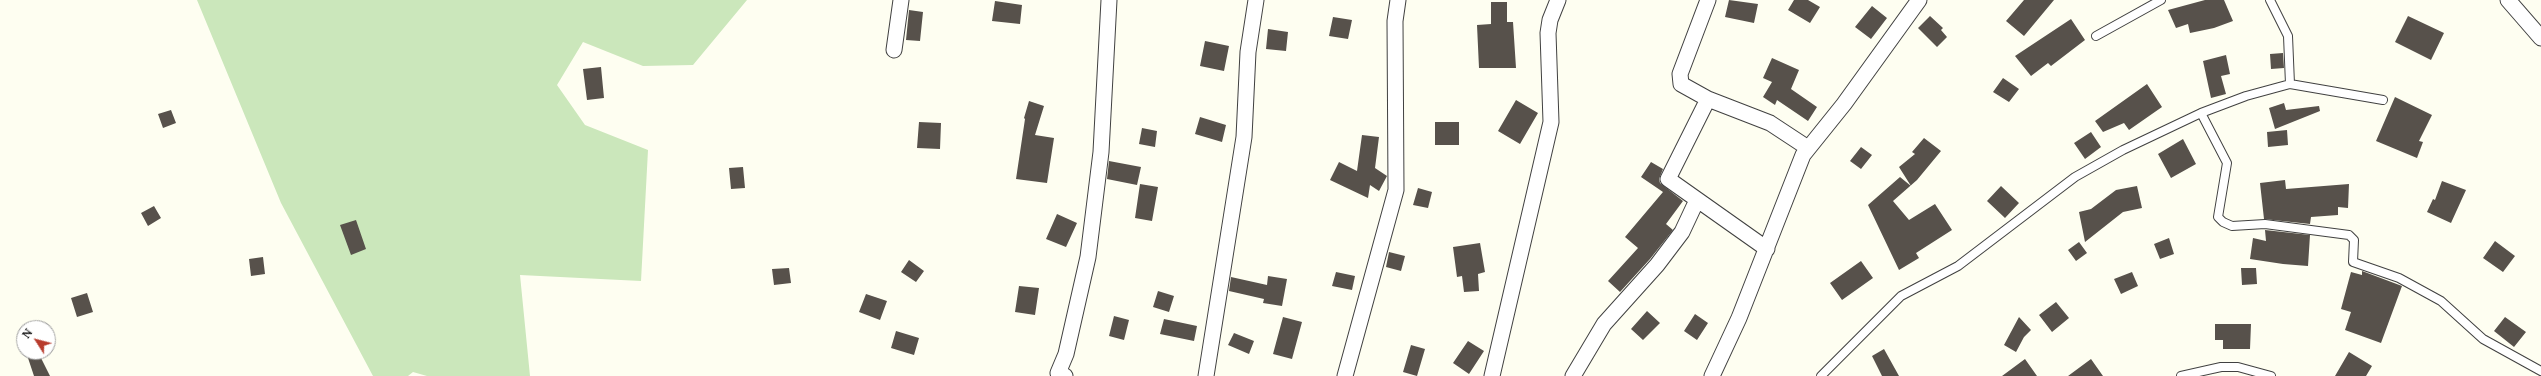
<!DOCTYPE html>
<style>
body{margin:0}
#map{position:relative;width:2541px;height:376px;overflow:hidden;background:#fefef1;font-family:"Noto Serif",serif}
canvas{display:block}
.north{position:absolute;left:16px;top:320px;width:40px;height:40px;box-sizing:border-box;background:#fff;border:1px solid #9f9f9f;border-radius:50%;rotate:306deg;font-size:11px;font-weight:700;line-height:16px;text-align:center;color:#0e0e0e}
.north::after{content:'';display:block;margin:auto;width:14px;height:18px;background:#b83c2d;clip-path:polygon(50% 0,100% 100%,50% 72%,0 100%)}
</style>
<div id="map">
<canvas width="2541" height="376"></canvas>
<div class="north">N</div>
</div>
<script>
const ctx = document.querySelector('canvas').getContext('2d');
ctx.lineJoin = 'round';
function fillPath(path, color) { ctx.fillStyle = color; ctx.fill(path, 'evenodd'); }
const poly = rows => new Path2D(rows.map(r => 'M' + r).join(''));
function stroke(path, color, width, dash) { ctx.strokeStyle = color; ctx.lineWidth = width; ctx.lineCap = dash ? 'butt' : 'round'; ctx.setLineDash(dash || []); ctx.stroke(path); }
fillPath(poly([
 [197,0,747,0,693,65,643,66,583,42,557,85,585,125,648,150,641,281,520,275,530,376,427,376,413,372,408,376,373,376,281,203]
]), '#cbe7bb');
fillPath(poly([
 [1729,0,1758,4,1754,23,1725,17],
 [1794,0,1808,0,1820,7,1810,23,1788,10],
 [2024,0,2054,0,2024,36,2006,21],
 [2205,0,2224,0,2233,21,2214,28,2190,33,2188,24,2176,28,2168,10],
 [995,1,1022,5,1020,24,992,21],
 [1491,2,1507,2,1507,22,1513,22,1516,68,1479,68,1477,25,1491,24],
 [1872,6,1887,18,1871,39,1855,27],
 [909,10,923,12,920,41,906,40],
 [1930,16,1943,28,1941,30,1947,37,1937,47,1918,28],
 [2408,16,2444,33,2431,60,2395,42],
 [1333,17,1352,20,1348,39,1329,36],
 [2071,19,2085,40,2051,66,2048,63,2031,76,2015,56],
 [1268,29,1288,32,1286,51,1266,49],
 [1205,41,1229,46,1224,71,1200,66],
 [2283,53,2284,68,2271,69,2270,54],
 [2226,55,2230,74,2221,76,2226,94,2211,98,2203,61],
 [1772,58,1799,70,1791,89,1817,107,1808,121,1777,100,1775,105,1763,97,1772,82,1763,78],
 [601,67,604,98,587,100,583,69],
 [2003,78,2019,89,2009,102,1993,92],
 [2147,84,2162,107,2129,130,2124,123,2103,132,2095,121],
 [2395,97,2432,115,2419,141,2423,142,2417,158,2376,141],
 [1516,100,1538,113,1520,144,1498,131],
 [1029,101,1044,106,1035,135,1054,138,1047,183,1016,179,1025,119,1024,118],
 [2284,103,2286,110,2319,106,2320,111,2275,129,2269,108],
 [171,110,176,123,163,128,158,114],
 [1200,117,1226,125,1222,142,1195,134],
 [919,122,941,123,940,149,917,148],
 [1435,122,1459,122,1459,145,1435,145],
 [1142,128,1157,131,1155,147,1139,144],
 [2287,130,2288,145,2268,147,2267,132],
 [2091,132,2101,147,2085,159,2074,143],
 [1362,135,1379,137,1375,168,1387,176,1379,191,1370,185,1368,198,1330,180,1339,162,1357,171],
 [1924,138,1941,151,1917,180,1893,201,1909,220,1935,204,1952,230,1916,253,1919,258,1899,270,1868,205,1900,177,1911,186,1899,167,1915,154,1912,152],
 [2183,139,2196,164,2171,178,2158,154],
 [1861,147,1872,155,1861,169,1850,161],
 [1109,161,1141,167,1137,185,1107,179],
 [1651,162,1663,169,1659,179,1660,183,1683,201,1666,224,1673,230,1650,259,1620,292,1608,281,1638,248,1625,237,1663,192,1641,177],
 [743,167,745,188,731,189,729,168],
 [2285,180,2286,189,2349,184,2348,208,2338,207,2338,215,2311,217,2310,224,2264,219,2260,183],
 [2442,181,2466,190,2451,223,2427,212,2433,199,2435,200],
 [1140,184,1158,187,1152,221,1135,218],
 [2001,186,2019,203,2005,218,1987,201],
 [2137,186,2142,208,2123,212,2085,242,2079,212,2091,209,2116,190],
 [1418,188,1432,192,1428,208,1413,205],
 [154,206,161,218,148,226,141,213],
 [1057,214,1077,223,1066,247,1046,239],
 [356,220,366,249,351,255,340,225],
 [2265,230,2310,235,2308,266,2283,264,2250,259,2253,238,2266,241],
 [2169,238,2174,254,2160,259,2154,244],
 [2495,241,2515,256,2503,272,2483,258],
 [2079,242,2087,253,2076,261,2068,250],
 [1480,243,1485,272,1478,274,1479,291,1464,292,1462,276,1457,277,1453,247],
 [1389,252,1405,256,1401,271,1386,267],
 [263,257,265,274,251,276,249,259],
 [909,260,924,271,916,282,901,272],
 [1861,261,1873,278,1842,300,1830,283],
 [789,268,791,283,774,285,772,269],
 [2241,268,2256,268,2257,284,2242,285],
 [2362,271,2402,286,2381,343,2345,330,2351,312,2341,309,2351,272,2362,275],
 [1336,272,1355,276,1352,290,1332,286],
 [2132,272,2138,286,2121,294,2114,279],
 [1268,276,1287,279,1282,306,1263,303,1264,299,1229,291,1231,277,1267,285],
 [1019,286,1039,288,1035,315,1015,312],
 [1158,291,1174,296,1169,312,1153,307],
 [87,293,93,312,77,317,71,298],
 [866,294,887,301,880,320,859,312],
 [2056,302,2069,318,2052,332,2039,315],
 [1647,311,1660,323,1643,340,1631,329],
 [1695,314,1708,323,1697,340,1684,331],
 [1114,316,1129,320,1124,340,1109,336],
 [1283,317,1302,322,1292,359,1273,354],
 [2019,317,2031,330,2024,337,2016,352,2004,345],
 [2505,317,2526,332,2514,347,2494,331],
 [1164,319,1197,326,1194,341,1160,334],
 [2215,324,2251,324,2250,349,2223,349,2223,340,2215,340],
 [896,331,919,338,914,355,891,348],
 [1234,333,1254,341,1249,354,1228,345],
 [1468,341,1484,351,1469,374,1453,363],
 [1411,345,1425,349,1417,376,1403,372],
 [1884,349,1899,376,1882,376,1872,356],
 [26,352,38,352,50,376,34,376],
 [2349,352,2372,366,2366,376,2335,376],
 [2025,359,2037,376,2002,376],
 [2091,359,2103,376,2068,376]
]), '#57514b');
const lane = poly([
 [2270,0,2288,36,2290,84],
 [2096,36,2161,0],
 [2201,113,2227,163,2218,217,2223,222,2232,226,2265,224,2349,235,2354,240,2353,262,2399,278,2441,301,2483,339,2541,371],
 [1821,376,1901,296,1958,266,2075,177,2123,150,2201,113,2246,96,2290,84,2383,100],
 [2181,376,2221,367,2238,367,2271,376]
]);
const street = poly([
 [1708,0,1680,74,1681,84,1708,99,1770,123,1808,148],
 [2508,0,2541,38],
 [894,50,901,0],
 [1708,99,1668,179,1767,249],
 [1065,376,1058,373,1066,354,1088,257,1101,152,1109,0],
 [1206,376,1244,137,1248,52,1256,0],
 [1345,376,1396,190,1395,21,1398,0],
 [1492,376,1551,122,1548,33,1550,20,1558,0],
 [1573,376,1604,324,1657,265,1682,232,1697,200],
 [1712,376,1739,318,1803,155,1844,104,1919,0]
]);
stroke(lane, '#414141', 10);
stroke(street, '#414141', 17);
stroke(lane, '#fff', 8);
stroke(street, '#fff', 15);
</script>
